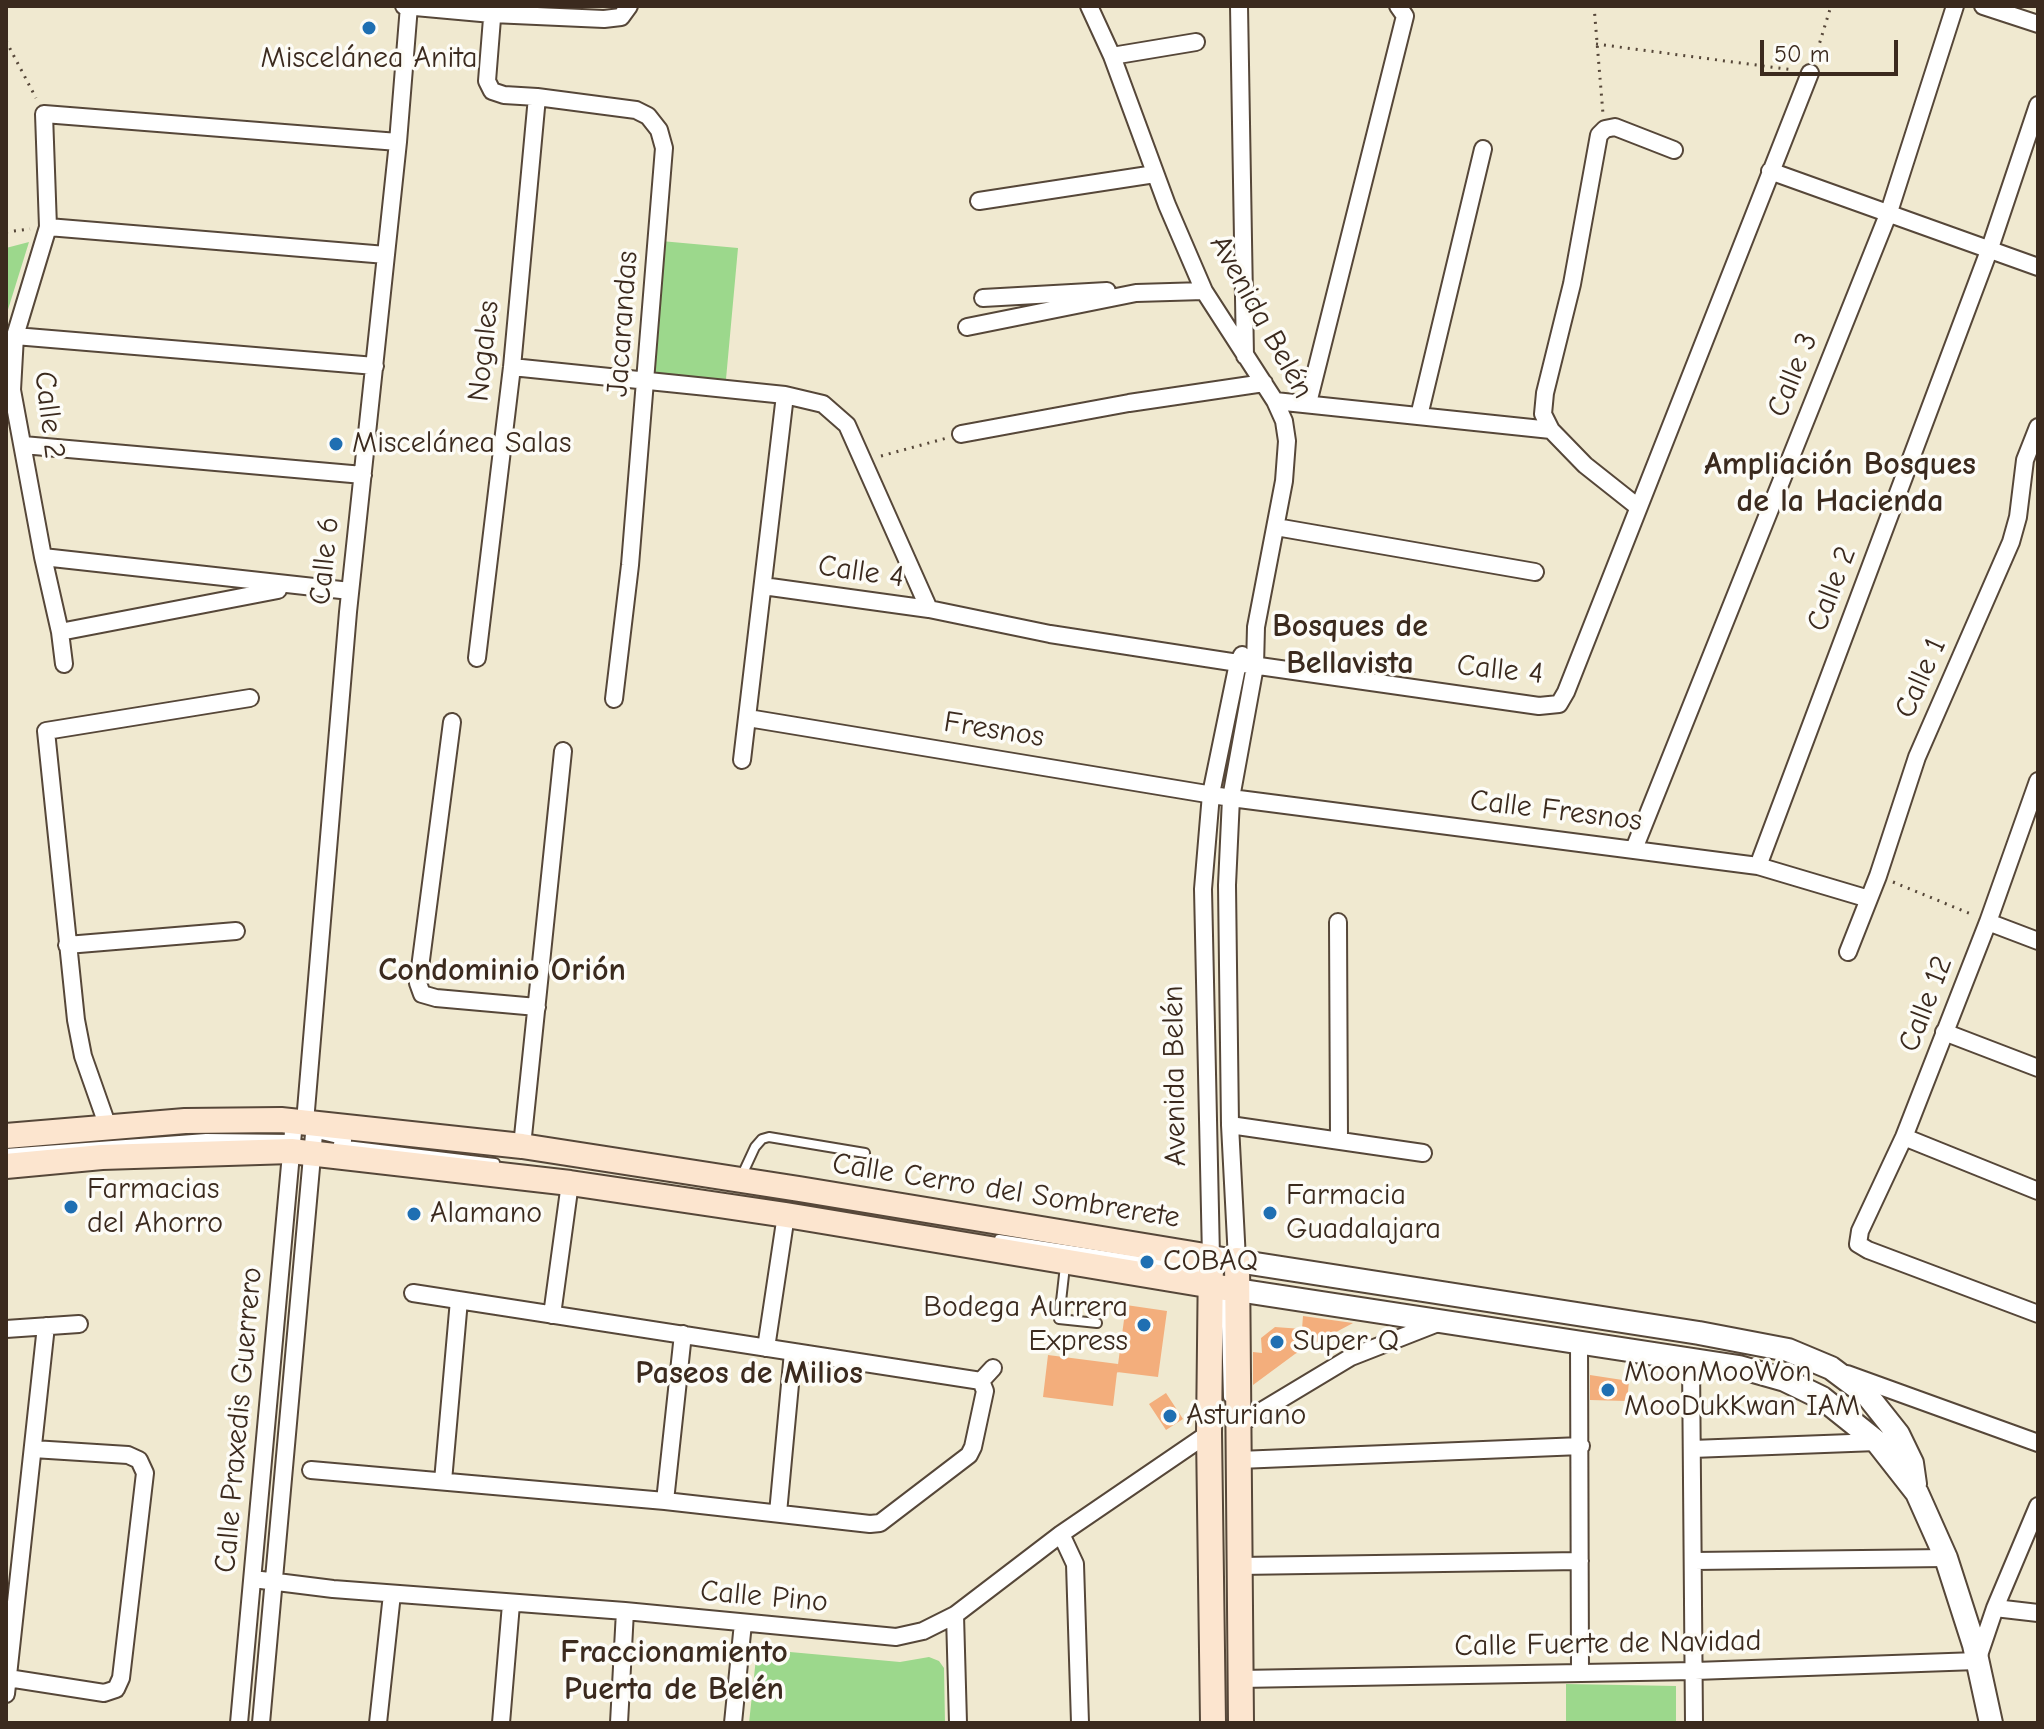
<!DOCTYPE html>
<meta charset="utf-8">
<style>
body{margin:0}
#map{position:relative;width:2044px;height:1729px;overflow:hidden;background:#f0e9d0;font-family:"Comic Neue",sans-serif}
canvas{display:block}
.frame{position:absolute;inset:0;border:8px solid #3b2a1e;pointer-events:none}
.scale{position:absolute;left:1760px;top:40px;width:138px;height:36px;box-sizing:border-box;border:4px solid #3b2a1e;border-top:0;padding-left:10px;font-size:24px;line-height:28px;white-space:nowrap;color:#3b2a1e;-webkit-text-stroke:6px #fdfcf7;paint-order:stroke}
</style>
<div id="map">
<canvas width="2044" height="1729"></canvas>
<div class="frame"></div>
<div class="scale">50 m</div>
</div>
<script>
const ctx = document.querySelector('canvas').getContext('2d');
ctx.lineJoin = 'round';
function fillPath(path, color) { ctx.fillStyle = color; ctx.fill(path, 'evenodd'); }
const poly = rows => new Path2D(rows.map(r => 'M' + r).join(''));
function stroke(path, color, width, dash) { ctx.strokeStyle = color; ctx.lineWidth = width; ctx.lineCap = dash ? 'butt' : 'round'; ctx.setLineDash(dash || []); ctx.stroke(path); }
function label(font, color, halo, rows, align = 'center') {
  ctx.font = font + ' "Comic Neue",sans-serif'; ctx.lineWidth = 7; ctx.setLineDash([]); ctx.textBaseline = 'middle'; ctx.strokeStyle = halo; ctx.fillStyle = color; for (const [text, x, y, turn = 0] of rows) {
    ctx.save(); ctx.translate(x, y); ctx.rotate((+turn || 0) * Math.PI / 180); ctx.textAlign = isNaN(turn) ? turn : align; if (halo) ctx.strokeText(text, 0, 0); ctx.fillText(text, 0, 0); ctx.restore();
  }
}
fillPath(poly([
 [661,241,738,248,725,390,647,383],
 [29,242,6,316,6,248],
 [757,1649,900,1662,929,1657,939,1661,944,1668,945,1723,749,1723],
 [1566,1684,1676,1686,1676,1723,1566,1723]
]), '#9cd88c');
fillPath(poly([
 [1126,1305,1167,1311,1158,1377,1117,1372],
 [1303,1316,1353,1323,1295,1354,1253,1385,1253,1352,1262,1353,1261,1338,1275,1327,1302,1329],
 [1048,1355,1118,1364,1113,1406,1043,1397],
 [1590,1375,1629,1381,1627,1401,1590,1400],
 [1166,1393,1183,1419,1166,1430,1149,1404]
]), '#f3ae7c');
const service = poly([
 [318,1134,347,1141],
 [338,1144,495,1163],
 [6,1153,206,1138,293,1139],
 [742,1175,755,1147,762,1139,769,1137,865,1153],
 [999,1239,1207,1271],
 [1065,1266,1059,1319,1097,1323],
 [1225,1291,1228,1397]
]);
const minor = poly([
 [404,6,492,14,604,19,621,17,629,6],
 [493,6,487,81,492,91,504,95,537,97,636,110,648,116,659,130,664,148,630,565,614,699],
 [1089,6,1112,56,1167,205,1204,291,1275,401,1284,421,1287,441,1284,481,1256,627,1255,666,1231,798,1227,885,1230,1125,1237,1260],
 [1239,6,1245,356],
 [1983,6,2038,24],
 [1112,56,1196,42],
 [1770,171,2038,267],
 [979,201,1155,174],
 [48,227,386,255],
 [983,298,1107,291],
 [967,327,1136,293,1204,291],
 [15,336,375,366],
 [512,367,785,395,823,404,847,425,929,609],
 [1275,401,1551,430],
 [1308,403,1405,16,1398,6],
 [1419,416,1483,149],
 [961,434,1129,403,1264,383],
 [23,445,363,475],
 [1638,507,1585,465,1551,430,1543,414,1545,393,1572,284,1599,135,1605,129,1615,127,1674,150],
 [1276,527,1535,572],
 [43,557,350,591],
 [763,586,929,609,1050,634,1238,663,1539,706,1559,704,1566,692,1810,73],
 [60,632,278,590],
 [477,658,512,367,537,97],
 [64,664,60,632,43,557,12,390,15,336,48,227,44,114,398,142],
 [748,718,1231,798,1758,866,1869,899],
 [452,722,418,983,422,994,436,998,537,1007],
 [742,760,785,395],
 [2038,781,1988,922,1904,1137,1860,1231,1858,1244,1868,1250,2038,1314],
 [1634,849,1889,212,1955,6],
 [1758,866,1990,248,2038,105],
 [1338,922,1339,1140],
 [1988,922,2038,941],
 [67,945,236,931],
 [1848,952,1878,876,1917,757,2011,542,2018,517,2025,460,2038,427],
 [1944,1032,2038,1068],
 [305,1122,348,612,398,142,409,6],
 [1230,1125,1423,1153],
 [108,1127,83,1056,76,1020,46,731,250,698],
 [1904,1137,2038,1191],
 [522,1146,563,751],
 [1211,1257,1203,889,1211,794,1238,663,1242,655],
 [413,1293,981,1381],
 [552,1315,570,1183],
 [6,1329,79,1324],
 [1579,1342,1580,1673],
 [766,1348,786,1215],
 [1691,1360,1694,1723],
 [1847,1374,2038,1443],
 [1238,1425,1351,1357,1443,1321],
 [1692,1449,1877,1442],
 [1239,1460,1581,1446],
 [311,1470,665,1501,870,1524,880,1523,969,1455,973,1447,985,1391,981,1381,993,1368],
 [443,1481,459,1300],
 [665,1501,683,1334],
 [778,1513,793,1352],
 [1061,1534,1075,1564,1080,1723],
 [1694,1561,1946,1558],
 [1239,1566,1580,1561],
 [253,1579,333,1589,625,1611,896,1637,923,1631,955,1615,1061,1534,1209,1433],
 [1995,1608,2038,1613],
 [955,1615,958,1723],
 [8,1678,104,1693,116,1689,121,1678,145,1473,139,1460,128,1455,33,1449],
 [1240,1679,1695,1671,1977,1661,1995,1608,2038,1506],
 [6,1694,46,1326],
 [239,1723,294,1121],
 [261,1723,315,1123],
 [378,1723,392,1594],
 [501,1723,511,1604],
 [619,1723,625,1611],
 [733,1723,743,1623]
]);
const tertiary = poly([
 [1211,1257,1699,1333,1788,1350,1831,1368,1867,1395,1898,1434,1912,1463,1915,1484],
 [1237,1290,1739,1367,1785,1380,1822,1398,1877,1442,1917,1493,1946,1558,1974,1645,1991,1723]
]);
const secondary = poly([
 [6,1136,185,1121,281,1120,522,1146,799,1189,1211,1257,1209,1433,1213,1723],
 [6,1166,102,1157,291,1151,570,1183,786,1215,1237,1290],
 [1237,1260,1241,1723]
]);
stroke(service, '#564739', 12);
stroke(minor, '#564739', 20);
stroke(tertiary, '#564739', 26);
stroke(secondary, '#564739', 28);
stroke(poly([
 [1594,6,1603,114],
 [6,41,36,98],
 [1596,44,1794,70],
 [1815,58,1831,6],
 [6,232,30,229],
 [881,456,947,438],
 [1893,882,1971,914]
]), '#564739', 3, [2, 6]);
stroke(service, '#fff', 8);
stroke(minor, '#fff', 16);
stroke(tertiary, '#fff', 22);
stroke(secondary, '#fce5cf', 24);
for (const [x, y, r, color] of [
 [369,28,8,"#1f6fb2"],
 [336,444,8,"#1f6fb2"],
 [71,1207,8,"#1f6fb2"],
 [1270,1213,8,"#1f6fb2"],
 [414,1214,8,"#1f6fb2"],
 [1147,1262,8,"#1f6fb2"],
 [1144,1325,8,"#1f6fb2"],
 [1277,1342,8,"#1f6fb2"],
 [1608,1390,8,"#1f6fb2"],
 [1170,1416,8,"#1f6fb2"]
]) { const dot = new Path2D(); dot.arc(x, y, r, 0, 2 * Math.PI); ctx.fillStyle = color; ctx.fill(dot); stroke(dot, '#fdfcf7', 3); }
label('30px', '#3b2a1e', '#fdfcf7', [
 ["Miscelánea Anita",369,59,"center"],
 ["Miscelánea Salas",352,444],
 ["Farmacias",87,1190],
 ["del Ahorro",87,1224],
 ["Farmacia",1286,1196],
 ["Guadalajara",1286,1230],
 ["Alamano",430,1214],
 ["COBAQ",1163,1262],
 ["Bodega Aurrera",1128,1308,"right"],
 ["Express",1128,1342,"right"],
 ["Super Q",1293,1342],
 ["MoonMooWon",1624,1373],
 ["MooDukKwan IAM",1624,1407],
 ["Asturiano",1186,1416]
], 'left');
label('30px', '#3b2a1e', '#fdfcf7', [
 ["Avenida Belén",1261,317,61],
 ["Jacarandas",623,324,-86],
 ["Nogales",484,351,-84],
 ["Calle 3",1793,375,-68],
 ["Calle 2",49,415,83],
 ["Calle 6",325,561,-84],
 ["Calle 4",861,572,8],
 ["Calle 2",1832,589,-69],
 ["Calle 4",1500,670,6],
 ["Calle 1",1921,678,-66],
 ["Fresnos",994,730,9],
 ["Calle Fresnos",1556,811,7],
 ["Calle 12",1926,1004,-69],
 ["Avenida Belén",1175,1076,-91],
 ["Calle Cerro del Sombrerete",1006,1191,9],
 ["Calle Praxedis Guerrero",239,1420,-85],
 ["Calle Pino",764,1597,5],
 ["Calle Fuerte de Navidad",1608,1644,-1]
]);
label('bold 32px', '#3b2a1e', '#fdfcf7', [
 ["Ampliación Bosques",1840,465],
 ["de la Hacienda",1840,502],
 ["Bosques de",1350,627],
 ["Bellavista",1350,664],
 ["Condominio Orión",502,971],
 ["Paseos de Milios",749,1374],
 ["Fraccionamiento",674,1653],
 ["Puerta de Belén",674,1690]
]);
</script>
